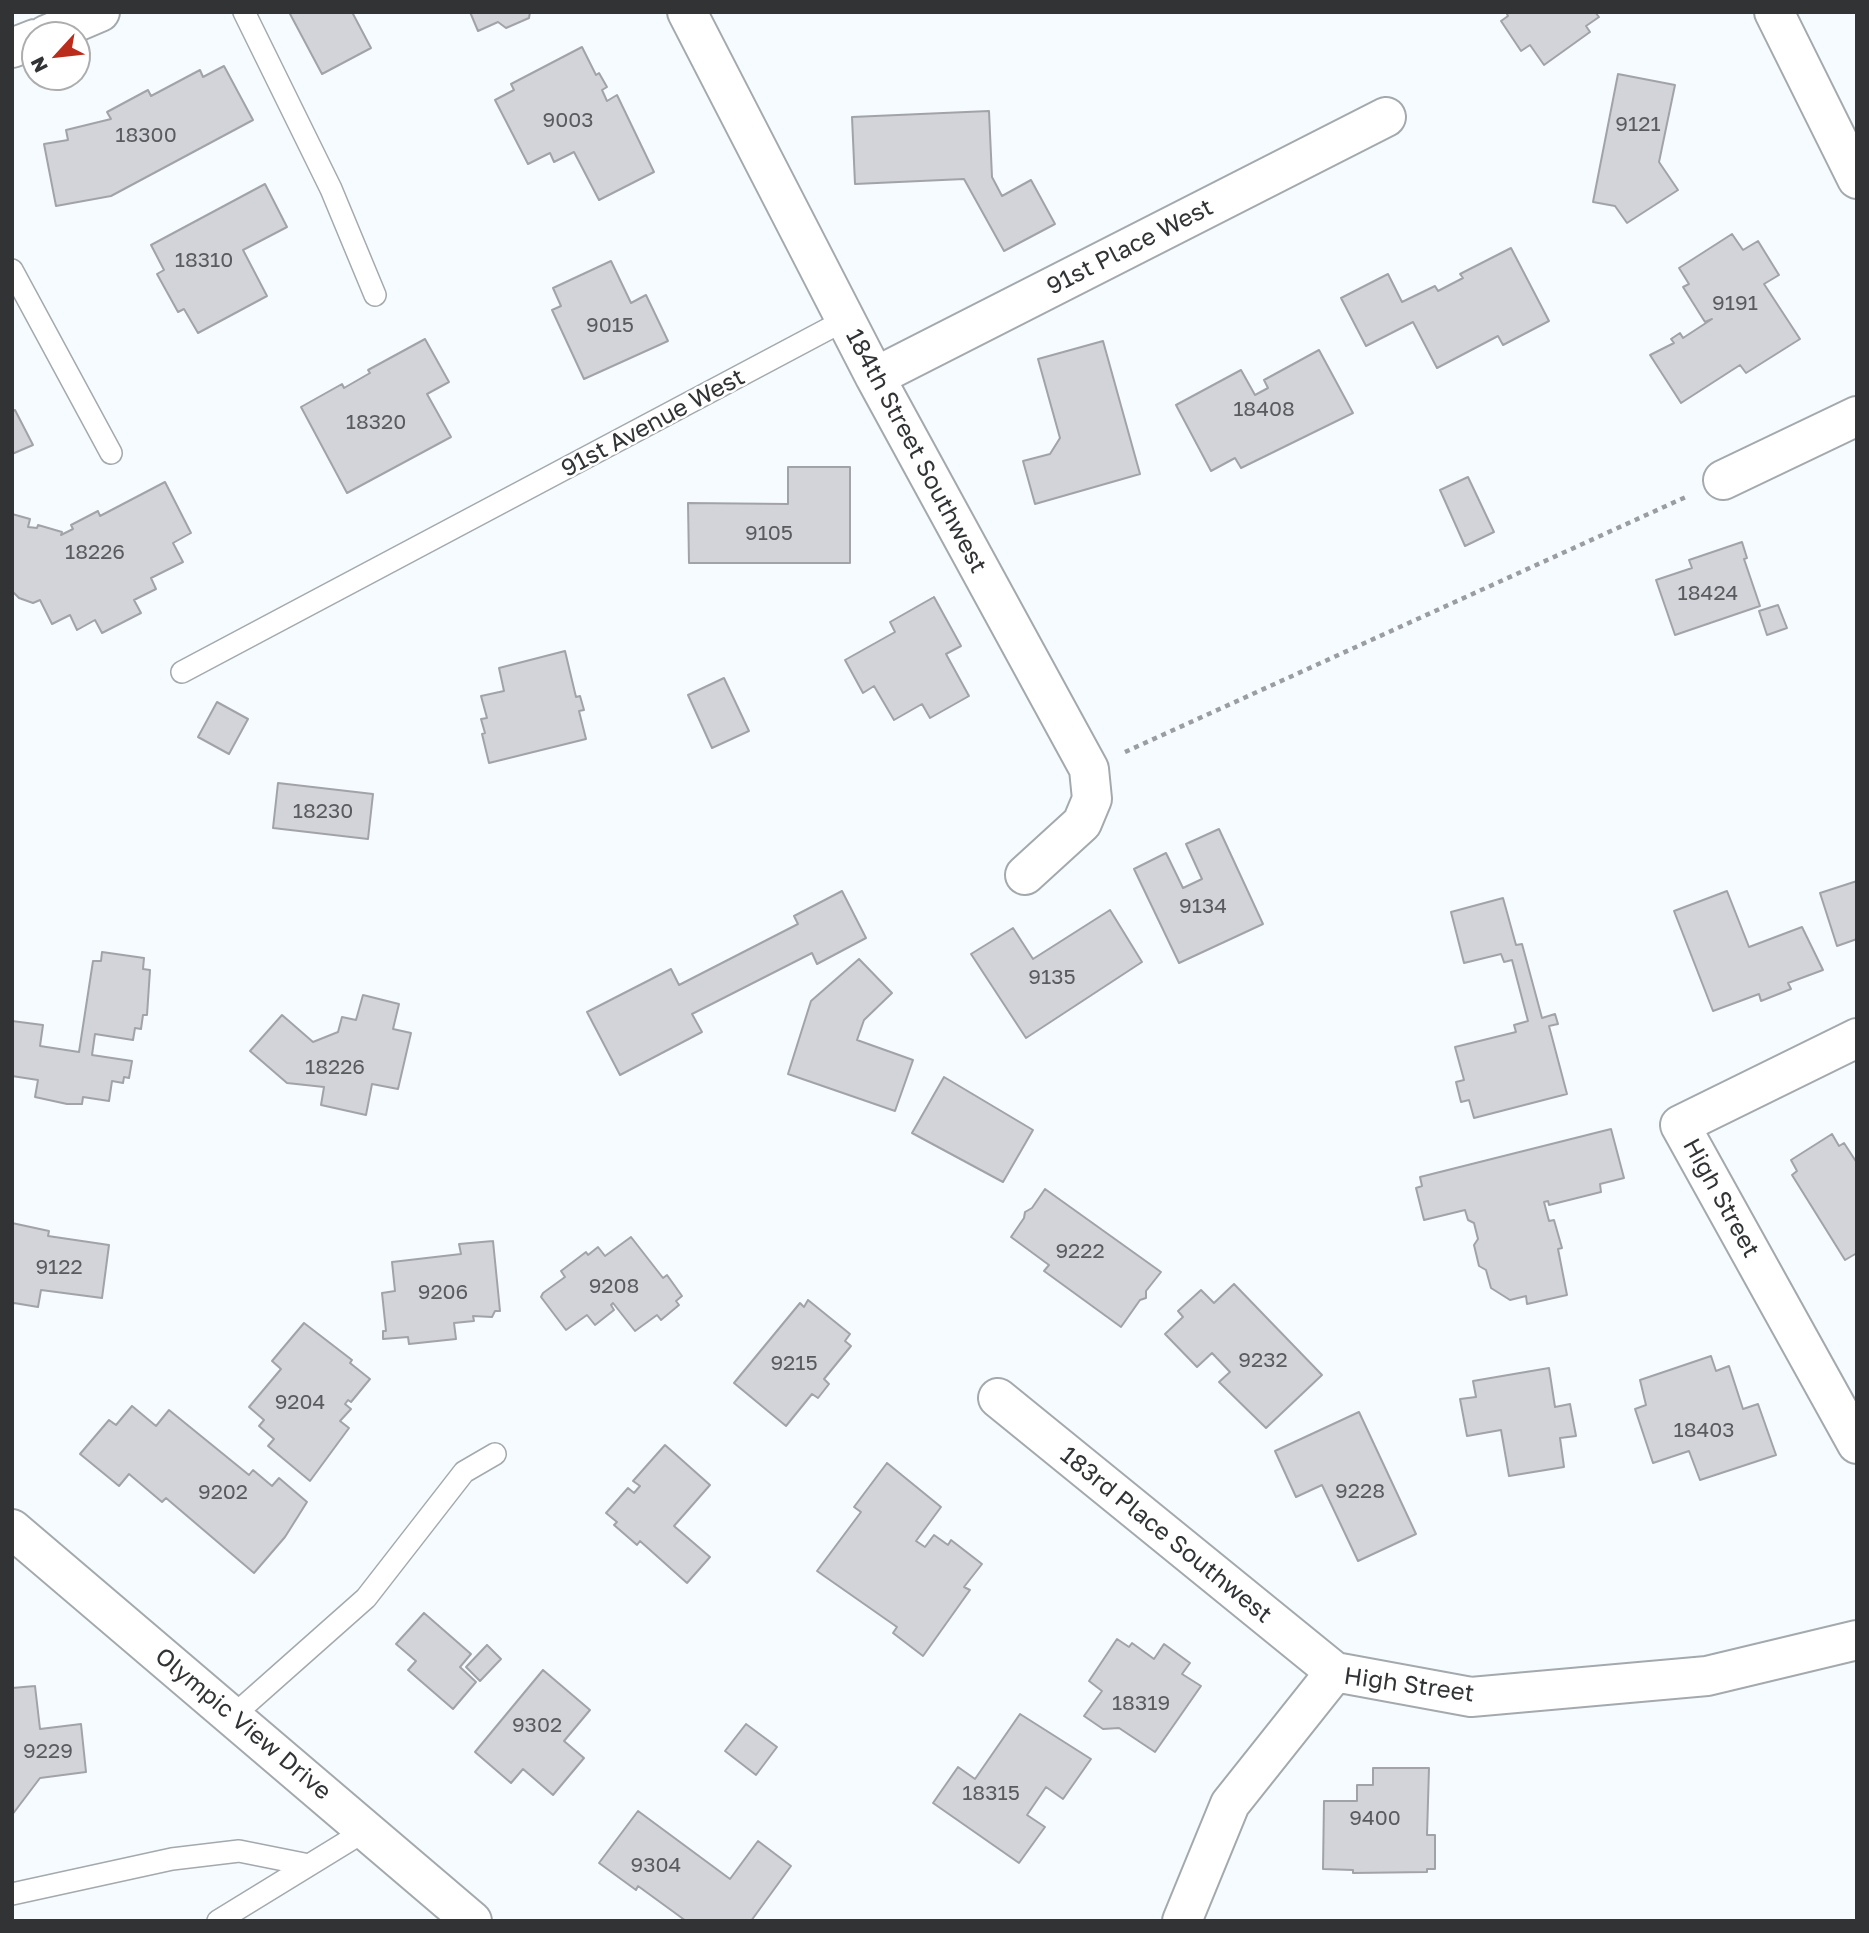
<!DOCTYPE html>
<style>
body{margin:0}
#map{position:relative;width:1869px;height:1933px;overflow:hidden;background:#f6fbff;font-family:"Golos Text",sans-serif}
canvas{display:block}
.frame{position:absolute;inset:0;border:14px solid #313335;pointer-events:none}
.north{position:absolute;left:21px;top:21px;width:70px;height:70px;box-sizing:border-box;background:#fff;border:2px solid #adadae;border-radius:50%;rotate:243deg;font-size:19px;font-weight:700;line-height:28px;text-align:center;color:#313335}
.north::after{content:'';display:block;margin:auto;width:24px;height:32px;background:#ba2d1c;clip-path:polygon(50% 0,100% 100%,50% 72%,0 100%)}
</style>
<div id="map">
<canvas width="1869" height="1933"></canvas>
<div class="frame"></div>
<div class="north">N</div>
</div>
<script>
const ctx = document.querySelector('canvas').getContext('2d');
ctx.lineJoin = 'round';
function fillPath(path, color) { ctx.fillStyle = color; ctx.fill(path, 'evenodd'); }
const poly = rows => new Path2D(rows.map(r => 'M' + r).join(''));
function stroke(path, color, width, dash) { ctx.strokeStyle = color; ctx.lineWidth = width; ctx.lineCap = dash ? 'butt' : 'round'; ctx.setLineDash(dash || []); ctx.stroke(path); }
function label(font, color, halo, rows, align = 'center') {
  ctx.font = font + ' "Golos Text",sans-serif'; ctx.lineWidth = 5; ctx.setLineDash([]); ctx.textBaseline = 'middle'; ctx.strokeStyle = halo; ctx.fillStyle = color; for (const [text, x, y, turn = 0] of rows) {
    ctx.save(); ctx.translate(x, y); ctx.rotate((+turn || 0) * Math.PI / 180); ctx.textAlign = isNaN(turn) ? turn : align; if (halo) ctx.strokeText(text, 0, 0); ctx.fillText(text, 0, 0); ctx.restore();
  }
}
const building = poly([
 [289,12,352,12,371,48,322,74,289,12],
 [470,12,530,12,529,18,506,28,498,22,478,31,470,12],
 [1506,12,1595,12,1599,17,1586,26,1590,32,1544,65,1530,45,1521,51,1501,21,1508,16,1506,12],
 [582,47,596,75,599,73,607,87,602,90,607,101,617,95,654,172,599,200,574,152,554,162,550,153,528,164,495,100,514,90,511,84,582,47],
 [224,66,253,120,111,196,56,206,44,144,68,140,66,130,111,119,107,112,148,90,151,96,200,70,203,77,224,66],
 [1618,74,1675,85,1659,162,1678,190,1627,223,1615,206,1593,202,1618,74],
 [989,111,992,177,1002,196,1031,180,1055,224,1004,251,964,179,855,184,852,117,989,111],
 [265,184,287,227,243,250,267,296,198,333,184,309,178,312,157,274,164,270,151,245,265,184],
 [1732,234,1743,250,1758,241,1779,275,1764,284,1800,339,1746,373,1740,365,1681,403,1650,355,1674,343,1671,339,1680,333,1683,338,1712,319,1705,322,1683,287,1689,284,1679,268,1732,234],
 [1511,248,1549,321,1503,345,1498,336,1437,368,1413,322,1366,346,1341,298,1388,274,1402,302,1435,286,1438,291,1463,278,1460,274,1511,248],
 [611,261,631,303,646,295,668,341,584,379,552,310,561,306,553,288,611,261],
 [425,339,449,382,427,394,451,437,347,493,301,407,342,384,344,388,370,373,368,370,425,339],
 [1103,341,1140,474,1035,504,1023,461,1050,454,1060,438,1038,359,1103,341],
 [1319,350,1353,413,1241,468,1235,458,1211,471,1176,405,1241,370,1255,395,1268,388,1264,380,1319,350],
 [15,410,33,445,12,454,12,412,15,410],
 [788,467,850,467,850,563,689,563,688,503,788,504,788,467],
 [1468,477,1494,532,1465,546,1440,490,1468,477],
 [165,482,191,533,173,543,183,562,151,578,156,589,134,600,141,613,102,633,95,620,77,630,70,615,52,624,40,600,33,603,19,598,12,591,12,514,30,519,28,527,37,528,38,525,62,532,61,535,73,529,71,525,98,511,100,516,165,482],
 [1742,542,1747,558,1744,559,1760,606,1675,635,1656,580,1692,568,1689,560,1742,542],
 [934,597,961,646,946,654,969,696,930,718,922,704,894,720,874,686,863,693,845,660,895,632,890,622,934,597],
 [1778,605,1787,628,1767,635,1759,611,1778,605],
 [565,651,576,697,580,696,584,710,579,711,586,739,489,763,482,734,485,733,481,719,487,718,481,696,504,691,499,668,565,651],
 [724,678,749,731,712,748,688,695,724,678],
 [217,702,248,719,229,754,198,737,217,702],
 [278,783,373,794,368,839,273,828,278,783],
 [1219,829,1263,924,1179,963,1134,869,1166,853,1183,888,1202,879,1186,844,1219,829],
 [1857,881,1857,939,1837,946,1820,893,1857,881],
 [842,891,866,938,817,964,812,953,692,1014,702,1032,620,1075,587,1012,671,969,679,985,798,924,794,916,842,891],
 [1727,891,1749,947,1802,927,1823,970,1788,983,1791,989,1761,1001,1759,994,1713,1011,1674,911,1727,891],
 [1503,898,1516,945,1522,944,1542,1018,1555,1014,1558,1024,1549,1026,1567,1094,1474,1118,1469,1100,1461,1102,1456,1082,1464,1080,1455,1047,1516,1032,1514,1025,1528,1021,1512,960,1504,962,1501,954,1464,963,1451,912,1503,898],
 [1110,910,1142,962,1026,1038,971,954,1013,928,1033,959,1110,910],
 [102,952,144,958,143,969,150,970,147,1015,143,1015,141,1029,135,1028,133,1040,95,1034,92,1055,132,1061,129,1078,124,1077,123,1083,112,1081,109,1101,83,1097,82,1104,67,1104,35,1097,38,1080,12,1076,12,1021,43,1025,40,1046,79,1052,93,961,101,961,102,952],
 [859,959,892,993,864,1020,857,1040,913,1060,895,1111,788,1074,811,1001,859,959],
 [363,995,399,1004,393,1029,411,1033,398,1089,372,1084,366,1115,321,1105,324,1087,287,1083,250,1051,282,1015,313,1042,338,1032,342,1017,356,1020,363,995],
 [944,1077,1033,1130,1003,1182,912,1133,944,1077],
 [1611,1129,1624,1178,1600,1184,1601,1192,1549,1205,1548,1201,1544,1202,1549,1221,1554,1220,1562,1248,1558,1249,1567,1295,1527,1304,1526,1296,1510,1300,1491,1288,1486,1270,1479,1266,1474,1245,1478,1239,1474,1223,1468,1220,1465,1210,1424,1220,1416,1188,1422,1186,1420,1177,1611,1129],
 [1832,1134,1839,1146,1844,1143,1857,1163,1857,1253,1845,1260,1792,1175,1797,1171,1791,1160,1832,1134],
 [1045,1189,1161,1272,1146,1291,1146,1298,1140,1300,1121,1327,1044,1271,1049,1265,1011,1237,1024,1218,1025,1212,1032,1208,1045,1189],
 [12,1223,49,1231,48,1236,109,1245,102,1298,41,1290,38,1307,14,1303,12,1306,12,1223],
 [631,1237,663,1278,667,1275,682,1296,676,1301,679,1305,661,1320,657,1315,635,1331,613,1303,611,1305,614,1310,595,1325,587,1315,566,1330,541,1297,543,1293,565,1277,561,1271,586,1252,588,1255,598,1247,605,1256,631,1237],
 [493,1241,500,1311,495,1311,492,1317,473,1316,474,1321,454,1323,456,1339,409,1344,408,1337,383,1339,383,1331,386,1331,382,1293,395,1291,392,1262,461,1254,459,1244,493,1241],
 [1234,1284,1322,1375,1266,1428,1219,1382,1230,1372,1212,1353,1197,1367,1165,1334,1183,1317,1178,1311,1201,1290,1214,1303,1234,1284],
 [808,1300,850,1334,845,1341,851,1346,824,1379,829,1384,818,1398,812,1394,786,1426,734,1383,800,1303,804,1307,808,1300],
 [304,1323,352,1360,350,1363,370,1379,351,1402,348,1400,345,1404,351,1409,340,1421,349,1428,310,1481,268,1446,274,1439,259,1426,264,1420,249,1407,281,1369,272,1361,304,1323],
 [1711,1356,1716,1371,1729,1366,1743,1409,1758,1404,1776,1455,1700,1480,1689,1451,1653,1463,1635,1409,1646,1405,1640,1380,1711,1356],
 [1549,1368,1555,1407,1570,1404,1576,1436,1560,1438,1564,1467,1509,1476,1501,1430,1467,1436,1460,1399,1476,1397,1473,1381,1549,1368],
 [132,1406,156,1426,169,1410,249,1475,253,1470,272,1486,279,1478,307,1502,285,1537,254,1573,166,1498,162,1502,129,1474,119,1486,80,1454,109,1420,116,1425,132,1406],
 [1359,1412,1416,1534,1358,1561,1322,1485,1296,1497,1275,1451,1359,1412],
 [665,1445,710,1485,674,1526,710,1557,687,1583,640,1541,637,1545,614,1525,617,1522,606,1513,628,1488,634,1493,640,1486,633,1481,665,1445],
 [887,1463,941,1507,916,1541,925,1547,934,1535,948,1545,951,1540,982,1564,964,1587,970,1590,923,1656,893,1633,897,1627,817,1571,861,1512,854,1507,887,1463],
 [424,1613,471,1654,460,1667,476,1682,453,1709,408,1670,416,1661,396,1644,424,1613],
 [1117,1639,1129,1647,1132,1643,1154,1659,1164,1644,1190,1663,1182,1674,1201,1686,1155,1752,1119,1728,1103,1729,1084,1716,1102,1691,1089,1681,1117,1639],
 [487,1645,501,1659,480,1681,466,1667,487,1645],
 [543,1670,590,1710,564,1741,584,1758,553,1795,523,1769,511,1783,475,1752,543,1670],
 [35,1686,40,1729,81,1724,86,1772,40,1778,12,1815,12,1688,35,1686],
 [1020,1714,1091,1759,1063,1799,1046,1787,1027,1815,1045,1827,1019,1863,933,1803,958,1767,975,1779,1020,1714],
 [746,1724,777,1747,756,1775,725,1751,746,1724],
 [1373,1768,1429,1768,1427,1835,1435,1835,1435,1869,1427,1869,1427,1872,1353,1873,1353,1870,1323,1869,1324,1801,1357,1801,1357,1785,1373,1785,1373,1768],
 [638,1811,730,1879,758,1841,791,1866,751,1921,686,1921,638,1886,636,1890,599,1863,638,1811]
]);
fillPath(building, '#d2d4da');
stroke(building, '#a1a3a9', 2);
const lane = poly([
 [244,12,331,189,375,295],
 [12,270,111,453],
 [182,672,845,320],
 [234,1715,366,1598,464,1472,495,1454],
 [12,1894,172,1859,239,1851,309,1865],
 [218,1921,368,1829]
]);
const street = poly([
 [687,12,875,377,1089,769,1092,799,1082,823,1025,875],
 [1774,12,1857,179],
 [46,35,100,12],
 [12,48,35,39],
 [875,377,1386,117],
 [1723,480,1857,416],
 [1857,1038,1680,1125,1857,1444],
 [998,1398,1335,1672,1471,1697,1707,1676,1857,1640],
 [1182,1921,1230,1804,1335,1672]
]);
const secondary = poly([
 [12,1529,472,1921]
]);
stroke(lane, '#a4a9ad', 24);
stroke(street, '#a4a9ad', 42);
stroke(secondary, '#a4a9ad', 42);
stroke(poly([
 [1125,752,1688,496]
]), '#9a9da1', 4.5, [5, 5]);
stroke(lane, '#fff', 21);
stroke(street, '#fff', 38);
stroke(secondary, '#fff', 38);
label('21px', '#595b5e', null, [
 ["9003",568,120],
 ["9121",1638,124],
 ["18300",146,135],
 ["18310",204,260],
 ["9191",1735,303],
 ["9015",610,325],
 ["18408",1264,409],
 ["18320",376,422],
 ["9105",769,533],
 ["18226",95,552],
 ["18424",1708,593],
 ["18230",323,811],
 ["9134",1203,906],
 ["9135",1052,977],
 ["18226",335,1067],
 ["9222",1080,1251],
 ["9122",59,1267],
 ["9208",614,1286],
 ["9206",443,1292],
 ["9232",1263,1360],
 ["9215",794,1363],
 ["9204",300,1402],
 ["18403",1704,1430],
 ["9228",1360,1491],
 ["9202",223,1492],
 ["18319",1141,1703],
 ["9302",537,1725],
 ["9229",48,1751],
 ["18315",991,1793],
 ["9400",1375,1818],
 ["9304",656,1865]
]);
label('24px', '#313335', '#fff', [
 ["91st Place West",1130,247,-27],
 ["91st Avenue West",653,423,-28],
 ["184th Street Southwest",916,451,62],
 ["High Street",1721,1198,61],
 ["183rd Place Southwest",1166,1535,39],
 ["High Street",1409,1685,8],
 ["Olympic View Drive",243,1724,40]
]);
</script>
